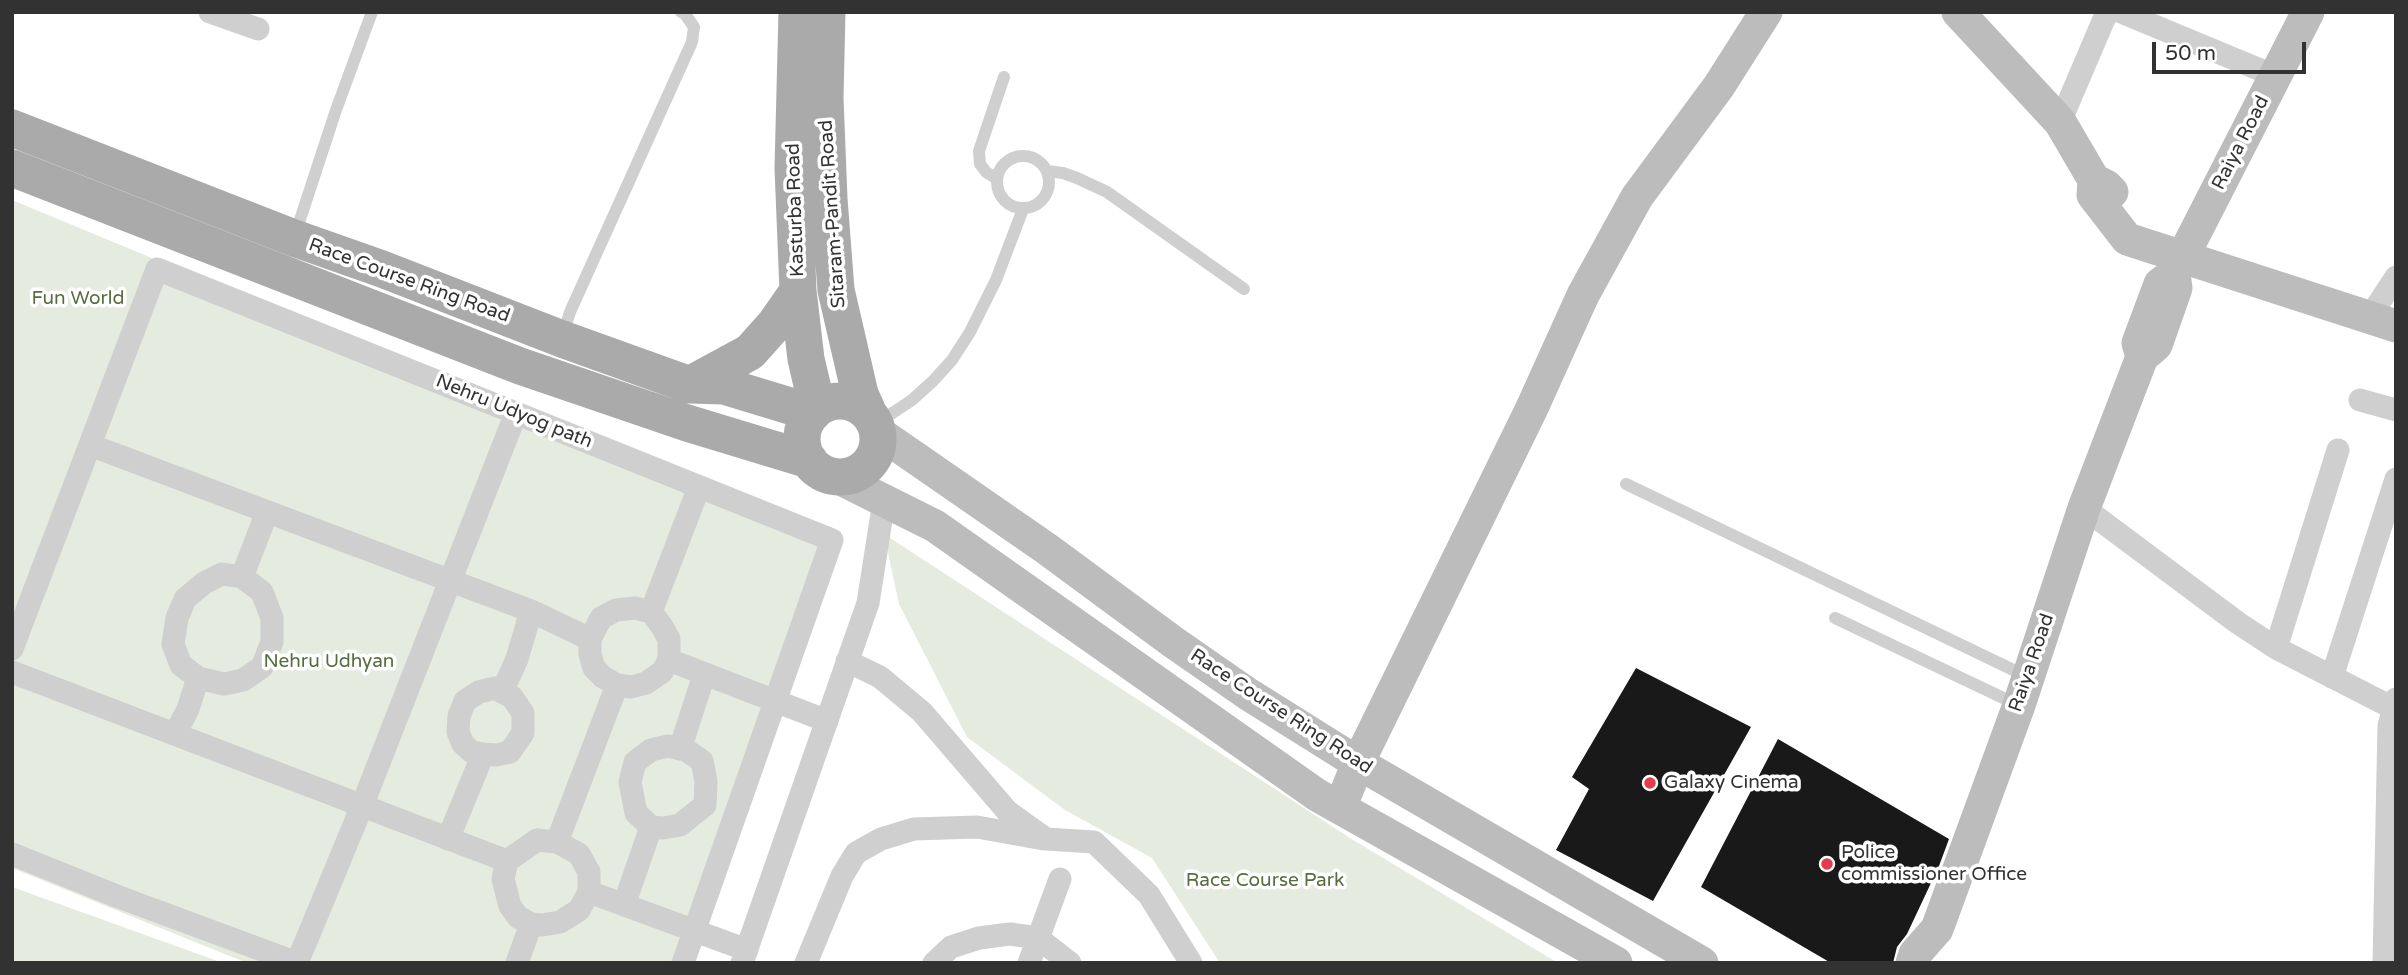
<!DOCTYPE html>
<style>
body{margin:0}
#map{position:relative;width:2408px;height:975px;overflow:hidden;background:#fff;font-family:"Varela Round",sans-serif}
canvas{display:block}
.frame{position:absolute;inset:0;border:14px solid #323232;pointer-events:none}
.scale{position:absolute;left:2152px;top:42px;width:154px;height:32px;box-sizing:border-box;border:4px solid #323232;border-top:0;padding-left:9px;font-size:21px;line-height:24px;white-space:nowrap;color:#323232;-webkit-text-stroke:5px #fff;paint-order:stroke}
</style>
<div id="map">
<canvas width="2408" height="975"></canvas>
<div class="frame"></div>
<div class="scale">50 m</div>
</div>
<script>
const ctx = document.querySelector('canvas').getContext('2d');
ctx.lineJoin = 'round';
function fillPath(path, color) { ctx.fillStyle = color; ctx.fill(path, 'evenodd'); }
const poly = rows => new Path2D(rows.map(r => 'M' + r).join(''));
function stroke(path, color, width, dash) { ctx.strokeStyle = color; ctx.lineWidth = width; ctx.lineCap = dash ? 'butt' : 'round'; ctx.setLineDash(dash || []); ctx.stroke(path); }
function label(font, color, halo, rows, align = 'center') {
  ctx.font = font + ' "Varela Round",sans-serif'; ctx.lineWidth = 7; ctx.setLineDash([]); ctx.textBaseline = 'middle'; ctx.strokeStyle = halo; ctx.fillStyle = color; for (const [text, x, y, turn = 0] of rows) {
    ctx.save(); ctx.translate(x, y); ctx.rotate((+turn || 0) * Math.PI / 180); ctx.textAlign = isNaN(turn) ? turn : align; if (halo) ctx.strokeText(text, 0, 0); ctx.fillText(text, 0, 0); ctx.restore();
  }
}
fillPath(poly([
 [12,200,832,540,683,963,247,963,12,868],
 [884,534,1353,840,1558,963,1220,963,1152,858,1065,810,967,737,899,604],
 [12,887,223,963,12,963]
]), '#e5ebde');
fillPath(poly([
 [1636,668,1751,727,1653,901,1556,850,1589,789,1572,777],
 [1778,739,1949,839,1939,866,1907,934,1897,947,1893,963,1831,963,1701,887]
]), '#191919');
stroke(poly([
 '997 182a26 26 0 1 1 52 0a26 26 0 1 1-52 0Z',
 [1047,171,1063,173,1077,178,1107,192,1244,289],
 [997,179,986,172,980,164,979,151,1004,77],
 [295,235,336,110,372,12],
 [563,335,570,312,692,42,694,27,685,14,681,12],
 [876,424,912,400,933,381,952,360,970,332,996,280,1023,209],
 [1626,484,2028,677],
 [1835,618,2018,705]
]), '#cfcfcf', 12);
stroke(poly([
 [210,12,258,29],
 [2121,12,2275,76],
 [2060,122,2107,12],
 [2369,318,2396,277],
 [2360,400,2396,410],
 [90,445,531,611,590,639],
 [2084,508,2238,623,2276,648,2393,708],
 [242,577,267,512],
 [651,612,699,487],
 [2276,648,2338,450],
 [12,649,157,269,832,540,683,963],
 [669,660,827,721],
 [847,661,880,677,922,712,1007,811,1046,839,1094,842,1149,895,1191,963],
 [12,672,507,861],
 [2332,677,2396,479],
 [502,692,517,659,531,611],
 [175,734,188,709,198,678,181,665,173,644,177,618,185,599,204,583,222,574,242,577,262,592,272,618,272,642,262,667,243,680,224,684,198,678],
 [680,749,704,675],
 [448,839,483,754,472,752,463,744,458,732,459,716,465,701,479,692,495,688,512,697,523,713,523,733,510,752,496,755,483,754],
 [537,840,557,842,579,854,589,872,589,892,579,910,560,922,542,925,531,924,518,917,510,906,503,879,507,861,537,840],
 [557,842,617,685,603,677,594,668,590,654,590,639,601,618,616,610,635,608,651,612,661,625,669,639,669,660,662,672,646,683,631,687,617,685],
 [12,854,119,897,297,963],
 [589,892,747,950],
 [624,905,651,827,663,828,680,825,705,805,706,781,702,761,686,750,668,746,651,750,635,762,630,782,636,813,651,827],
 [297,963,362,806,516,413],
 [517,963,531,924],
 [742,963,868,603,884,501],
 [806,963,842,876,856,853,881,839,914,829,977,827,1044,839],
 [934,963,951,947,979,938,1010,934,1038,938,1070,963],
 [1029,963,1060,879],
 [2384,963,2389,726,2396,699]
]), '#cfcfcf', 23);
stroke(poly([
 [1958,12,2060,122,2094,180,2106,186,2112,192],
 [2094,180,2093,195,2127,239,2396,326],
 [2174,274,2308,12],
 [878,432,1047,549,1173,642,1248,694,1358,763,1702,963],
 [837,477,935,526,1317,795,1616,963],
 [1340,808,1358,763,1531,410,1583,295,1637,197,1719,86,1766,12],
 [1912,963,1915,954,1937,929,2019,705,2084,508,2142,357,2156,345,2176,288,2174,274,2160,284,2138,343,2142,357]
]), '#bcbcbc', 33);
stroke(poly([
 [797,12,793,168,798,291,806,359,817,406],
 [827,12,825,98,829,199,836,290,860,394,868,412],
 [12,128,294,238,382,269,562,339,690,385,724,386,813,413],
 [12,168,520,366,687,423,809,460],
 [691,384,750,352,775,324,798,291],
 '802 439a38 38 0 1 1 76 0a38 38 0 1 1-76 0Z'
]), '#aaa', 37);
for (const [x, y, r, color] of [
 [1650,783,7,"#e23b4e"],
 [1827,864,7,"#e23b4e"]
]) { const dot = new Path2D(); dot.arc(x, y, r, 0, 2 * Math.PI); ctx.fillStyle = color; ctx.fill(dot); stroke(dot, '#fff', 2.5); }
label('19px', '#323232', '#fff', [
 ["Raiya Road",2241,143,-63],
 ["Kasturba Road",796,210,-92],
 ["Sitaram-Pandit Road",833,214,-94],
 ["Race Course Ring Road",409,281,20],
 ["Nehru Udyog path",514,412,22],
 ["Raiya Road",2032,663,-71],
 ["Race Course Ring Road",1281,712,33]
]);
label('19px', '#576d3f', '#fff', [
 ["Fun World",78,299],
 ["Nehru Udhyan",329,662],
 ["Race Course Park",1265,881]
]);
label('19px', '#323232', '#fff', [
 ["Galaxy Cinema",1664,783],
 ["Police",1841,853],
 ["commissioner Office",1841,875]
], 'left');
</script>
